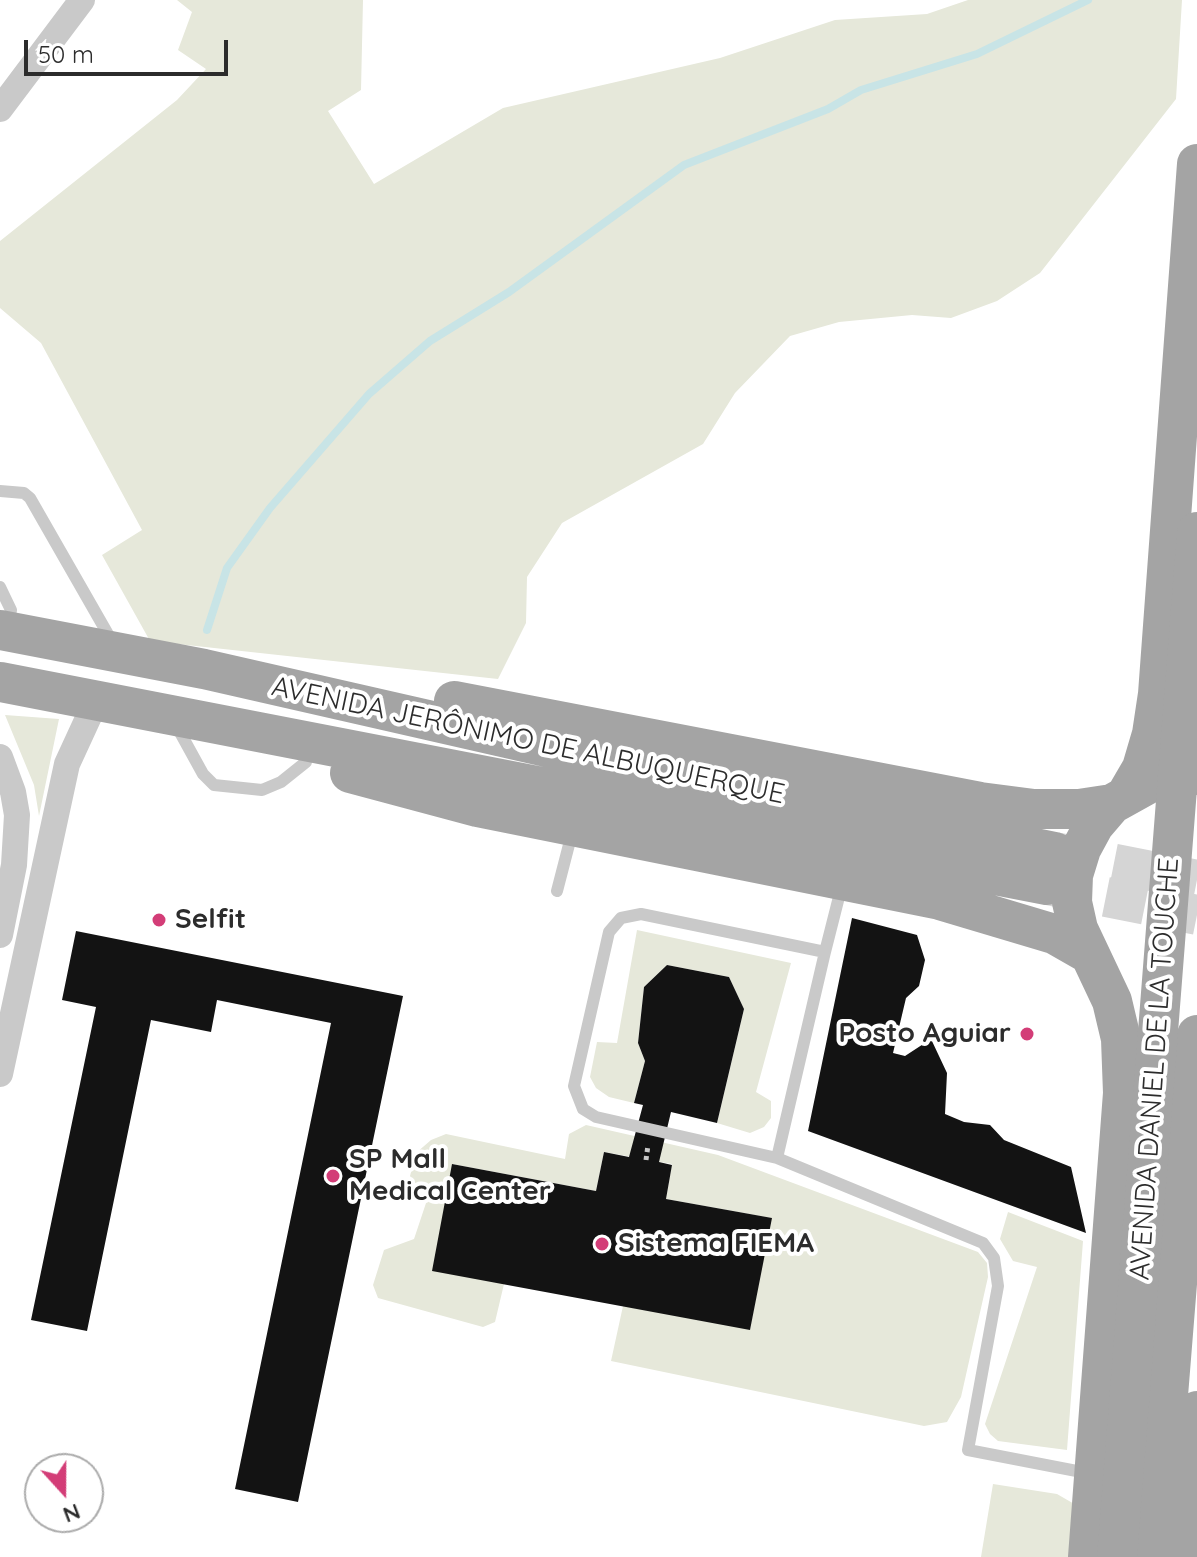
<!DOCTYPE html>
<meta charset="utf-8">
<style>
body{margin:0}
#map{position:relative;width:1197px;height:1557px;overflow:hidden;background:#fff;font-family:Quicksand,sans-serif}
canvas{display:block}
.north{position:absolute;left:24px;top:1453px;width:80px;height:80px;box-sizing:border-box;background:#fff;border:2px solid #ababab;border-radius:50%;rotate:159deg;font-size:22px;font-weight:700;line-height:32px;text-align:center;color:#2c2c2c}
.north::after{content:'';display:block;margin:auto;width:28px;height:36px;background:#d33d77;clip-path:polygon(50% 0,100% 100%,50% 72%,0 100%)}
.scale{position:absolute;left:24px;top:40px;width:204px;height:36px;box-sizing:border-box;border:4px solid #2c2c2c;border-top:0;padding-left:10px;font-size:24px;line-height:28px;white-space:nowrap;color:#2c2c2c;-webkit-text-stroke:6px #fff;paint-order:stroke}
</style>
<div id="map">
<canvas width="1197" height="1557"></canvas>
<div class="north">N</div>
<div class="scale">50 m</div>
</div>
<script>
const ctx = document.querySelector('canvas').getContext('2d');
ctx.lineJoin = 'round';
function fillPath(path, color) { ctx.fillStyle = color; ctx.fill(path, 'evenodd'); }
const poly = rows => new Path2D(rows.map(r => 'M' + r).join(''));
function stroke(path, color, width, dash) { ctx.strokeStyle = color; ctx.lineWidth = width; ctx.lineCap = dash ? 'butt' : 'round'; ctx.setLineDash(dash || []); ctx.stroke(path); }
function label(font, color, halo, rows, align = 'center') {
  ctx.font = font + ' Quicksand,sans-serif'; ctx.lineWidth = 8; ctx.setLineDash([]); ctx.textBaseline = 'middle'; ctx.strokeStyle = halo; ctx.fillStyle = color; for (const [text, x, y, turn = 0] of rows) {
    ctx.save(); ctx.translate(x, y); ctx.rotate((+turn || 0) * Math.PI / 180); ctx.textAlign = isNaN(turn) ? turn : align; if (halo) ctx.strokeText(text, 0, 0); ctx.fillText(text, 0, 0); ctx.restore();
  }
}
fillPath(poly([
 [177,0,363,0,361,90,328,111,374,184,503,108,720,58,835,20,927,14,968,0,1182,0,1176,99,1040,273,997,301,951,318,912,315,839,322,790,336,735,393,703,444,562,523,527,577,526,623,498,679,150,641,102,555,142,530,41,343,0,308,0,241,177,100,206,69,178,50,192,12],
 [5,715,59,719,39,816,34,785],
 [637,930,791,963,756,1092,771,1101,771,1118,764,1127,750,1133,717,1123,744,1009,729,977,667,965,644,987,638,1043,645,1061,634,1103,609,1097,596,1088,590,1077,597,1042,617,1043],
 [586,1125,718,1155,978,1252,987,1263,988,1277,961,1397,947,1422,924,1426,611,1361,623,1306,750,1329,771,1218,666,1199,672,1164,604,1152,596,1191,452,1164,504,1284,495,1322,483,1327,378,1298,373,1285,384,1250,414,1239,427,1200,410,1176,416,1153,431,1140,446,1134,565,1159,569,1134],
 [1008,1212,1083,1241,1067,1450,998,1441,990,1434,985,1424,1037,1267,1013,1261,1000,1239],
 [993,1484,1057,1494,1076,1505,1071,1557,981,1557]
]), '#e6e8da');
stroke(poly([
 [207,630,227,568,270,508,369,394,430,341,509,292,684,165,828,109,861,90,977,54,1088,0]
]), '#c8e4e6', 8);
fillPath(poly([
 [852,918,917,935,925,960,919,986,906,998,893,1053,905,1056,931,1039,947,1073,945,1114,964,1122,990,1125,1004,1140,1071,1167,1086,1233,808,1131],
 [76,931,403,996,298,1502,235,1489,331,1023,217,1000,211,1032,151,1020,87,1331,31,1320,96,1007,62,1000],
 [667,965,729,977,744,1009,717,1123,671,1112,659,1162,672,1165,666,1199,772,1218,750,1330,432,1271,452,1164,596,1191,604,1152,629,1157,643,1105,634,1103,645,1061,638,1043,644,987]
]), '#131313');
stroke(poly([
 [1055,852,1197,880],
 [1047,885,1197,915]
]), '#d5d5d5', 40, [40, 20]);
stroke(poly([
 [646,1160,648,1145]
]), '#c9c9c9', 5, [4, 4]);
stroke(poly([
 [0,491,24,493,30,498,113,643],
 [0,587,11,610,8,625],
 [176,725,203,774,214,785,262,790,281,782,306,762],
 [557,891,572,833],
 [825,952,842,885],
 [777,1158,825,952,641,914,621,918,609,932,574,1086,583,1109,596,1117,777,1158,983,1243,994,1258,998,1286,968,1450,1087,1473]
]), '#c9c9c9', 12);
stroke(poly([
 [0,109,82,0],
 [0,757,13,792,17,815,14,865,0,935],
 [0,1074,67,764,96,701]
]), '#c9c9c9', 26);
stroke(poly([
 [0,630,204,669,599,759,1055,852],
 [0,682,1047,885],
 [454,701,980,802,1034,809,1079,809,1112,804],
 [350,773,477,807,940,900,1054,934,1089,954],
 [1128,792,1142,768,1152,734,1158,694,1197,164],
 [1088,1557,1123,1093,1121,1039,1112,1001,1078,929,1072,902,1073,875,1081,849,1094,825,1112,804,1157,779,1197,775],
 [1155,1557,1197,1035],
 [1185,1557,1197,1411]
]), '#a4a4a4', 40);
stroke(poly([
 [1117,1557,1197,532]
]), '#a4a4a4', 40);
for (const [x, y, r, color] of [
 [159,920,8,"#d33d77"],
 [1027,1034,8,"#d33d77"],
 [333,1176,8,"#d33d77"],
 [602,1244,8,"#d33d77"]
]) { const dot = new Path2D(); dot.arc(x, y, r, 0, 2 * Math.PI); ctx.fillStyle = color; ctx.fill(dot); stroke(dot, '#fff', 3); }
label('28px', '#2c2c2c', '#fff', [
 ["AVENIDA JERÔNIMO DE ALBUQUERQUE",528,741,12],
 ["AVENIDA DANIEL DE LA TOUCHE",1155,1069,-86]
]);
label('bold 28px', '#2c2c2c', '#fff', [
 ["Selfit",175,920],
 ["Posto Aguiar",1011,1034,"right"],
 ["SP Mall",349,1160],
 ["Medical Center",349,1192],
 ["Sistema FIEMA",618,1244]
], 'left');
</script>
